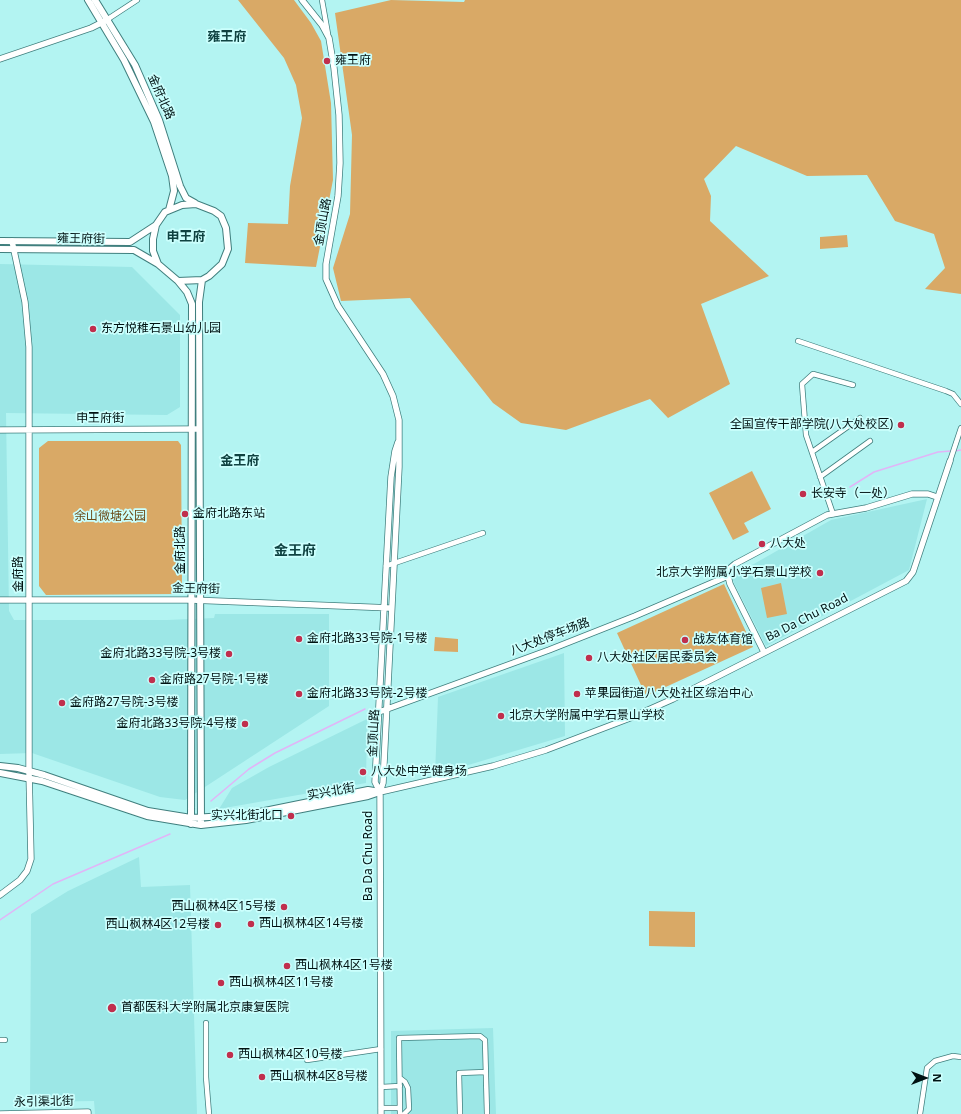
<!DOCTYPE html>
<meta charset="utf-8">
<style>
body{margin:0}
#map{position:relative;width:961px;height:1114px;overflow:hidden;background:#b3f4f2;font-family:"Noto Sans",sans-serif}
canvas{display:block}
.north{position:absolute;left:905px;top:1058px;width:40px;height:40px;-webkit-text-stroke:3px #cbfffd;paint-order:stroke;rotate:90deg;font-size:11px;font-weight:700;line-height:16px;text-align:center;color:#001212}
.north::after{content:'';display:block;margin:auto;width:14px;height:18px;background:#001212;clip-path:polygon(50% 0,100% 100%,50% 72%,0 100%)}
</style>
<div id="map">
<canvas width="961" height="1114"></canvas>
<div class="north">N</div>
</div>
<script>
const ctx = document.querySelector('canvas').getContext('2d');
ctx.lineJoin = 'round';
function fillPath(path, color) { ctx.fillStyle = color; ctx.fill(path, 'evenodd'); }
const poly = rows => new Path2D(rows.map(r => 'M' + r).join(''));
function stroke(path, color, width, dash) { ctx.strokeStyle = color; ctx.lineWidth = width; ctx.lineCap = dash ? 'butt' : 'round'; ctx.setLineDash(dash || []); ctx.stroke(path); }
function label(font, color, halo, rows, align = 'center') {
  ctx.font = font + ' "Noto Sans","Noto Sans SC",sans-serif'; ctx.lineWidth = 3.5; ctx.setLineDash([]); ctx.textBaseline = 'middle'; ctx.strokeStyle = halo; ctx.fillStyle = color; for (const [text, x, y, turn = 0] of rows) {
    ctx.save(); ctx.translate(x, y); ctx.rotate((+turn || 0) * Math.PI / 180); ctx.textAlign = isNaN(turn) ? turn : align; if (halo) ctx.strokeText(text, 0, 0); ctx.fillText(text, 0, 0); ctx.restore();
  }
}
fillPath(poly([
 [0,264,132,267,180,315,180,407,167,415,6,413,9,611,14,620,167,620,214,618,215,614,329,614,329,706,185,800,160,797,32,753,0,754],
 [927,499,909,570,766,646,731,577,831,520],
 [564,653,565,736,435,775,438,697],
 [367,719,366,783,219,809,232,788,269,767],
 [139,857,141,887,190,885,197,1114,95,1114,94,1101,30,1102,31,914,68,891],
 [493,1028,496,1114,391,1114,391,1031]
]), '#9ce7e6');
fillPath(poly([
 [238,0,294,0,311,23,321,41,331,103,333,180,316,267,245,263,248,223,288,224,290,186,302,118,296,85,284,58],
 [391,0,464,2,465,0,961,0,961,294,925,289,945,268,934,234,895,221,867,175,807,176,736,146,704,179,711,196,710,221,769,276,701,304,730,384,668,418,650,399,566,430,521,423,493,403,410,298,341,301,333,268,350,214,352,135,335,13],
 [847,235,848,247,820,249,820,237],
 [48,441,178,441,181,445,182,589,177,594,46,595,39,586,39,448],
 [752,471,771,509,744,523,749,532,733,540,709,493],
 [781,583,787,614,767,618,761,588],
 [724,584,753,647,646,696,617,633],
 [435,637,458,639,458,652,434,651],
 [649,911,695,912,695,947,649,946]
]), '#d9a966');
stroke(poly([
 [955,451,961,450],
 [850,487,874,472,938,452,951,451],
 [211,801,249,769,275,753,365,709],
 [0,920,53,884,170,834]
]), '#e1b5f7', 1.5);
const minor = poly([
 [322,0,328,34],
 [108,19,137,0],
 [798,341,946,391,953,394,961,404],
 [812,452,860,418],
 [950,461,961,428],
 [820,477,870,441],
 [833,514,806,435,802,384,813,374,853,385],
 [386,566,483,533],
 [206,1023,206,1077,209,1114],
 [0,1040,5,1040],
 [307,1060,381,1049],
 [400,1078,405,1082,408,1088,409,1109,404,1114],
 [381,1087,400,1086],
 [381,1108,400,1108],
 [400,1114,399,1038,480,1036,485,1040,487,1114],
 [460,1114,459,1073,486,1072],
 [920,1114,927,1068,935,1061,953,1056,961,1057]
]);
const tertiary = poly([
 [302,0,322,25,329,38,334,68,339,115,340,163,338,196,326,264,326,279,338,306,383,374,393,396,399,420,399,467,383,783,380,792,381,1114],
 [0,59,91,28,105,21],
 [0,430,199,429],
 [0,600,191,600,391,608],
 [764,652,730,584,728,576,729,569,735,564,827,515,866,508,912,494,928,494,937,497],
 [379,712,549,650,635,616,728,576],
 [380,792,493,766,546,750,630,718,673,699,906,581,913,572,950,461],
 [380,792,375,782,384,608,391,477,395,451,398,442],
 [0,895,20,880,27,871,31,859,29,771,29,347,25,302,12,241],
 [0,1114,88,1112,88,1114]
]);
const secondary = poly([
 [88,0,124,60,154,122,172,176,174,191,169,210],
 [95,0,135,65,159,120,180,186,186,198,195,203],
 [196,204,214,211,221,216,226,228,228,249,222,264,209,276,202,280,178,281,158,264,153,251,153,239,156,225,165,212,182,205,196,204],
 [0,241,130,242,156,225],
 [0,249,134,250,158,264],
 [178,281,187,292,192,304,191,824],
 [0,766,18,768,44,775,148,811,191,818,245,815,368,790,380,792],
 [0,773,42,781,147,816,201,825,246,820,368,796,380,792],
 [201,825,199,302,202,280]
]);
stroke(minor, '#407f7e', 6);
stroke(tertiary, '#407f7e', 7);
stroke(secondary, '#407f7e', 8);
stroke(minor, '#fff', 4.5);
stroke(tertiary, '#fff', 5.5);
stroke(secondary, '#fff', 6);
for (const [x, y, r, color] of [
 [327,61,4,"#c02f4d"],
 [93,329,4,"#c02f4d"],
 [901,425,4,"#c02f4d"],
 [803,494,4,"#c02f4d"],
 [185,514,4,"#c02f4d"],
 [762,544,4,"#c02f4d"],
 [820,573,4,"#c02f4d"],
 [299,639,4,"#c02f4d"],
 [685,640,4,"#c02f4d"],
 [229,654,4,"#c02f4d"],
 [589,658,4,"#c02f4d"],
 [152,680,4,"#c02f4d"],
 [299,694,4,"#c02f4d"],
 [577,694,4,"#c02f4d"],
 [62,703,4,"#c02f4d"],
 [501,716,4,"#c02f4d"],
 [245,724,4,"#c02f4d"],
 [363,772,4,"#c02f4d"],
 [291,816,4,"#c02f4d"],
 [284,907,4,"#c02f4d"],
 [251,924,4,"#c02f4d"],
 [218,925,4,"#c02f4d"],
 [287,966,4,"#c02f4d"],
 [221,983,4,"#c02f4d"],
 [112,1008,5,"#c02f4d"],
 [230,1055,4,"#c02f4d"],
 [262,1077,4,"#c02f4d"]
]) { const dot = new Path2D(); dot.arc(x, y, r, 0, 2 * Math.PI); ctx.fillStyle = color; ctx.fill(dot); stroke(dot, '#cbfffd', 1.5); }
label('12px', '#001212', '#cbfffd', [
 ["雍王府",335,61],
 ["东方悦稚石景山幼儿园",101,329],
 ["全国宣传干部学院(八大处校区)",893,425,"right"],
 ["长安寺（一处）",811,494],
 ["金府北路东站",193,514],
 ["八大处",770,544],
 ["北京大学附属小学石景山学校",812,573,"right"],
 ["金府北路33号院-1号楼",307,639],
 ["战友体育馆",693,640],
 ["金府北路33号院-3号楼",221,654,"right"],
 ["八大处社区居民委员会",597,658],
 ["金府路27号院-1号楼",160,680],
 ["金府北路33号院-2号楼",307,694],
 ["苹果园街道八大处社区综治中心",585,694],
 ["金府路27号院-3号楼",70,703],
 ["北京大学附属中学石景山学校",509,716],
 ["金府北路33号院-4号楼",237,724,"right"],
 ["八大处中学健身场",371,772],
 ["实兴北街北口",283,816,"right"],
 ["西山枫林4区15号楼",276,907,"right"],
 ["西山枫林4区14号楼",259,924],
 ["西山枫林4区12号楼",210,925,"right"],
 ["西山枫林4区1号楼",295,966],
 ["西山枫林4区11号楼",229,983],
 ["首都医科大学附属北京康复医院",121,1008],
 ["西山枫林4区10号楼",238,1055],
 ["西山枫林4区8号楼",270,1077]
], 'left');
label('12px', '#001212', '#cbfffd', [
 ["金府北路",161,97,66],
 ["金顶山路",323,222,-80],
 ["雍王府街",81,239,1],
 ["申王府街",100,419],
 ["金府北路",181,550,-90],
 ["金府路",19,574,-90],
 ["金王府街",196,589,1],
 ["Ba Da Chu Road",807,618,-27],
 ["八大处停车场路",550,637,-21],
 ["金顶山路",374,733,-87],
 ["实兴北街",331,792,-10],
 ["Ba Da Chu Road",369,856,-90],
 ["永引渠北街",44,1102,-1]
]);
label('12px', '#6a4916', '#cbfffd', [
 ["余山微塘公园",110,517]
]);
label('bold 13px', '#0f4241', '#cbfffd', [
 ["雍王府",227,37],
 ["申王府",186,237],
 ["金王府",240,461]
]);
label('bold 14px', '#0f4241', '#cbfffd', [
 ["金王府",295,551]
]);
</script>
